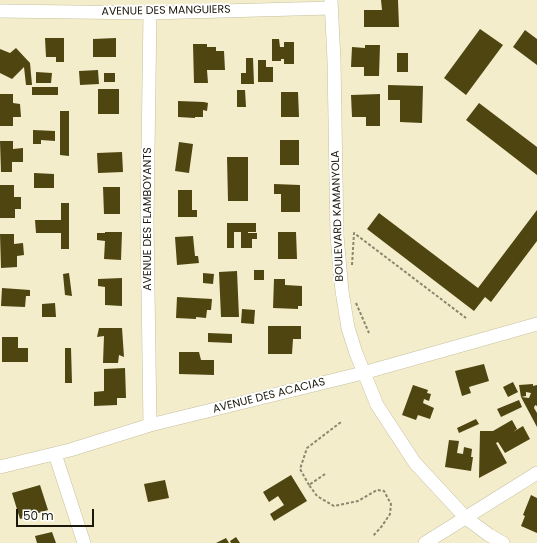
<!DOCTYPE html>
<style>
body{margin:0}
#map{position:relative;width:537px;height:543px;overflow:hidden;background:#f3edcb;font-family:Poppins,sans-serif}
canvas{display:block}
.scale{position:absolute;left:16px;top:509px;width:78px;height:18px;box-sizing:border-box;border:2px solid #1b180c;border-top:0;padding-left:5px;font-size:12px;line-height:14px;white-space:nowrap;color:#1b180c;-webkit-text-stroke:3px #fff;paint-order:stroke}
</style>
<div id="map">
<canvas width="537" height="543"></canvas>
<div class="scale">50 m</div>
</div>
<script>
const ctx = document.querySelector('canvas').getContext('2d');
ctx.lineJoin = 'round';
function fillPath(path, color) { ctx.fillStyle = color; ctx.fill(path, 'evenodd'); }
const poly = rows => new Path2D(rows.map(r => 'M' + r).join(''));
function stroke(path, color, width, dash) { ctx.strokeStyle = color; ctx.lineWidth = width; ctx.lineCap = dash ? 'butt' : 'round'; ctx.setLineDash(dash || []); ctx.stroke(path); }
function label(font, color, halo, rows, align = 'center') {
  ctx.font = font + ' Poppins,sans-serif'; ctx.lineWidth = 4; ctx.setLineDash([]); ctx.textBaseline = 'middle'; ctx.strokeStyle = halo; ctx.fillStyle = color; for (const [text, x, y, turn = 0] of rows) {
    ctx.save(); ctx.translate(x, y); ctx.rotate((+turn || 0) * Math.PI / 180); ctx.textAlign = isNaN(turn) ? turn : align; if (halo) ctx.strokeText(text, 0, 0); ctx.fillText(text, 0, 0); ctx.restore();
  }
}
fillPath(poly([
 [381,0,398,0,399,27,364,27,364,10,382,10],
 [480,29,503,45,466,95,444,78],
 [525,30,537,39,537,65,513,47],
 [45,38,64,38,64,62,56,62,56,57,46,57],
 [116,38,116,57,93,57,93,39],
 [272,39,279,39,280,47,284,47,284,42,294,42,294,64,284,64,284,59,281,59,281,61,272,61],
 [193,44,207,44,207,47,216,47,216,51,224,51,225,70,207,70,208,83,194,83],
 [365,45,380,45,379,76,364,76,364,67,351,67,352,47,365,48],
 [16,48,30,63,32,85,26,85,24,67,12,79,0,73,0,49,10,53],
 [397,53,408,53,408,72,397,72],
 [246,58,253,58,254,84,241,84,241,73,246,73],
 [258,60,266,60,266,67,273,67,273,82,258,82],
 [98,70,99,84,80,85,79,71],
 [36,72,52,73,51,83,36,83],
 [104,73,115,73,115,82,104,82],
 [388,85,423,86,422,123,400,122,400,100,388,100],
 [32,87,58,87,58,95,32,95],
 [98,89,119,89,119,114,98,114],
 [237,90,245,90,246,107,237,107],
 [281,92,298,92,299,117,281,117],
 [0,94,13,94,13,103,20,104,21,117,13,117,13,126,0,126],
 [380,94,380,126,366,126,366,117,352,117,351,95],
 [178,101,204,102,208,103,207,111,203,110,203,117,195,117,195,118,178,117],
 [479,103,537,147,537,175,466,120],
 [60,111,69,111,69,156,60,155],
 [33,130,55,131,55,141,41,140,41,144,33,144],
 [280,140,299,140,299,165,280,165],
 [0,141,13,141,13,149,23,148,23,162,12,162,12,172,1,172],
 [179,142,193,144,189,173,175,171],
 [122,152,123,172,98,173,97,153],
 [227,157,248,157,248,201,228,201],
 [34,173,54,174,54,188,34,188],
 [274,184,300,185,300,212,281,212,281,194,274,194],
 [0,185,14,185,14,197,21,197,21,209,15,209,15,218,0,218],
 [103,187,120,187,120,214,104,214],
 [178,190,192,190,192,210,197,210,197,217,178,217],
 [61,203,69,203,69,249,61,249,61,233,36,233,35,220,61,220],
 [537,210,537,241,491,302,485,297,474,311,367,229,379,213,478,288],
 [227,223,256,223,256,232,248,232,248,233,257,233,257,239,252,239,252,248,241,248,241,232,234,232,234,248,227,248],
 [105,232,122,232,121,260,104,259,105,241,97,240,97,233,105,233],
 [278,232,296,232,297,259,278,259],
 [0,234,14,234,14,244,23,243,24,255,17,256,17,267,1,268],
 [193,236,195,256,198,256,199,263,177,265,175,237],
 [254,270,264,270,264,280,254,280],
 [237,271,239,317,221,317,219,272],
 [69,273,72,296,65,295,63,274],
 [203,273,214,274,213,284,203,283],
 [122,278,122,306,105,305,105,287,98,286,98,279],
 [274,279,285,279,285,285,302,286,302,306,298,306,298,309,273,308],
 [2,288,30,290,30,296,26,296,25,307,1,306],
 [177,297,212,299,211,310,207,310,206,318,196,317,196,319,176,318],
 [55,303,56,317,42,317,42,304],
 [242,309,255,310,254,324,241,323],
 [268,326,301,326,301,339,293,339,292,354,268,354],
 [99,328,122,328,124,357,119,355,118,363,103,363,104,336,97,337],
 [208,333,232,334,232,343,208,342],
 [2,337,18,337,18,348,28,348,28,362,2,362],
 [65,348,71,348,72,383,65,383],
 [179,352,199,352,201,360,214,360,214,375,179,374],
 [484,364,489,381,469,387,471,393,462,396,455,371],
 [125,368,126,398,117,398,117,405,94,406,94,392,104,391,104,369],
 [513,382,518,392,508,397,503,387],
 [533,384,533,386,537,385,537,406,535,405,534,408,537,413,537,427,521,397,529,398,531,393,526,392,526,396,521,397,519,385],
 [413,385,428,390,427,393,431,394,429,401,424,399,423,403,434,408,430,419,418,415,416,420,402,415],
 [519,400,522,407,501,417,497,409],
 [476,419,479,424,459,433,457,428],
 [512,420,517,429,513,432,523,426,530,439,505,453,498,442,496,443,507,463,479,478,480,431,493,431],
 [449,440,459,441,457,453,463,454,464,447,472,449,471,457,473,457,471,471,445,467],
 [291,475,307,501,274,521,270,514,284,505,278,496,269,502,263,492],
 [165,480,169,498,148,502,144,484],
 [40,485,48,510,20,519,12,493],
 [531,495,537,498,537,533,521,526,525,516,523,515],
 [52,532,56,543,37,543,35,536],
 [236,537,240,543,231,543,230,541],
 [226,538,229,543,216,543]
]), '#4e4511');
const minor = poly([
 [331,0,334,61,337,236,342,291,348,328,356,353,377,405,415,463,466,518,489,535,503,543],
 [0,11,150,13,331,8],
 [150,13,147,221,150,425],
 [55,454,84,543],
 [0,467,70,450,150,425,363,373,537,324],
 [425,543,537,473]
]);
stroke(minor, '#c6c09e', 14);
stroke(poly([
 [352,265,354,233,466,318],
 [356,303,369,333],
 [325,474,309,485,317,496,334,506,358,501,377,490,384,491,391,504,390,514,382,526,373,536],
 [309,485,300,469,307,448,341,422]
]), '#8b876f', 2, [3, 2]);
stroke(minor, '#fff', 13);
label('11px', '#1b180c', '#fff', [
 ["AVENUE DES MANGUIERS",166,11,-1],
 ["BOULEVARD KAMANYOLA",338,216,-92],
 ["AVENUE DES FLAMBOYANTS",148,219,-90],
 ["AVENUE DES ACACIAS",269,396,-14]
]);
</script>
